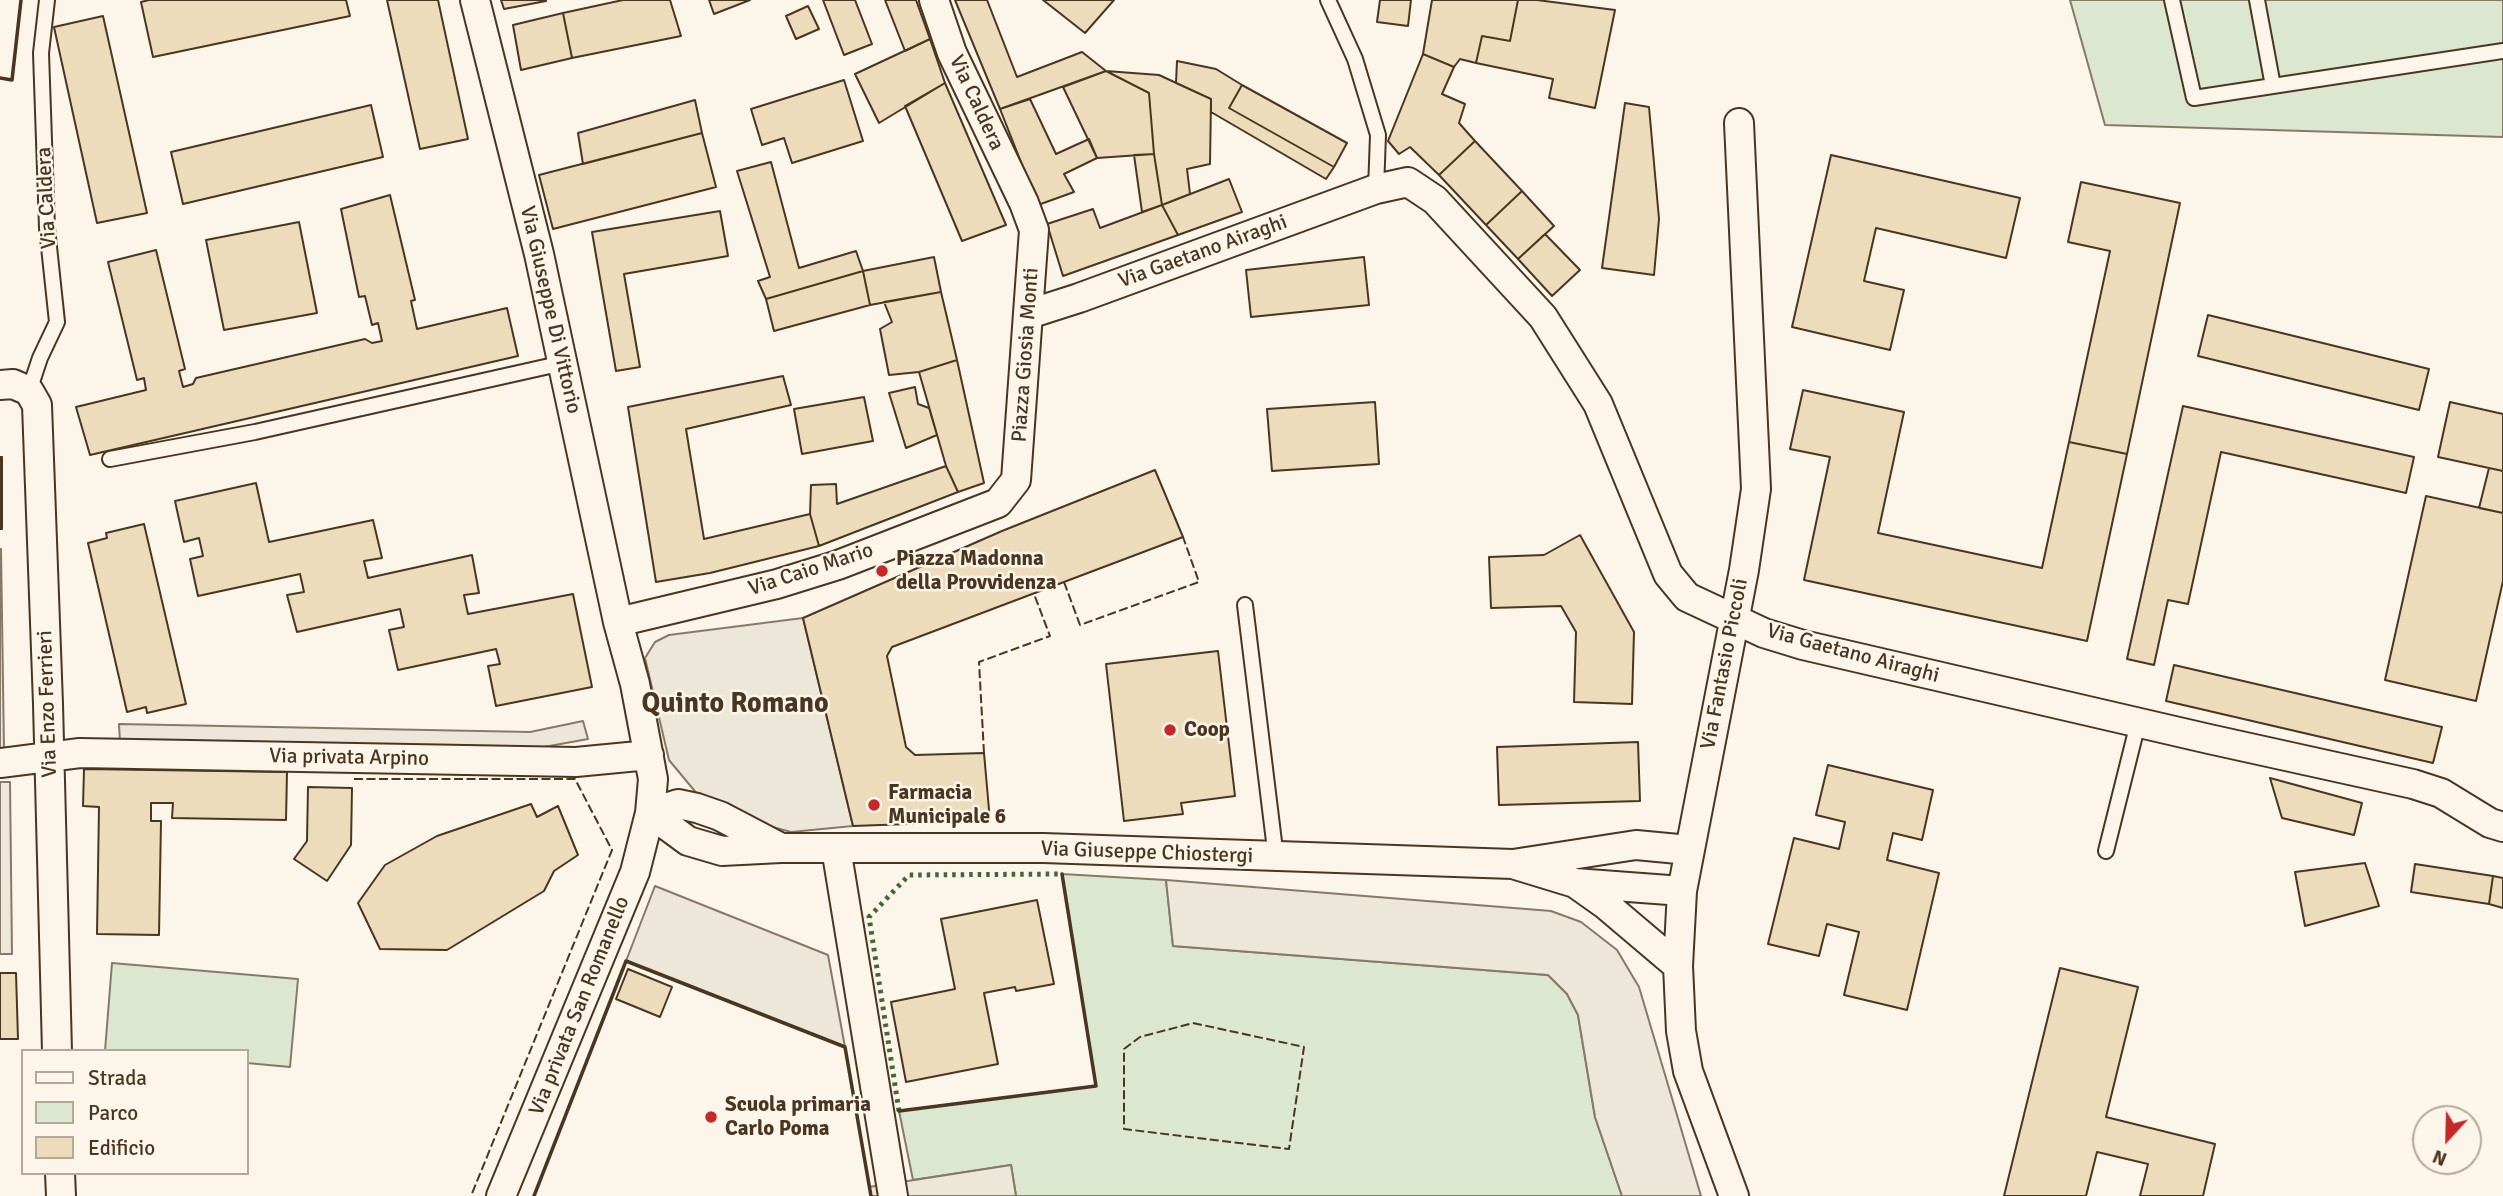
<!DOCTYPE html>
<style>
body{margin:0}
#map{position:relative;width:2503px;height:1196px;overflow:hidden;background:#fbf6e9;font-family:Signika,sans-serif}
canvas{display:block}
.legend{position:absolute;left:21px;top:1049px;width:228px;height:126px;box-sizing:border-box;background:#fbf6e9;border:2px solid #b4a999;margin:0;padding:9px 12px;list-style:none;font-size:21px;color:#4a3520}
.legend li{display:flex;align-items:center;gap:14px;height:35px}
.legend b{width:35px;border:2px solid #b4a999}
.north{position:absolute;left:2412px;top:1105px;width:70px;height:70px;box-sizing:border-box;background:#fbf6e9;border:2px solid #b4a999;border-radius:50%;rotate:202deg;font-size:19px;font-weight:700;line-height:28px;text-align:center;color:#4a3520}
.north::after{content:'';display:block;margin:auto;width:24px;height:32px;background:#c62828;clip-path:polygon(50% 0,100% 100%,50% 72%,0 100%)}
</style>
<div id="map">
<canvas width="2503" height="1196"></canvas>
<ul class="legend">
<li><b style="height:9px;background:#fbf6e9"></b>Strada</li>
<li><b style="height:19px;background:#dce7d0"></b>Parco</li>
<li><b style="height:19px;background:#ecdcbc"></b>Edificio</li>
</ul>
<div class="north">N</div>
</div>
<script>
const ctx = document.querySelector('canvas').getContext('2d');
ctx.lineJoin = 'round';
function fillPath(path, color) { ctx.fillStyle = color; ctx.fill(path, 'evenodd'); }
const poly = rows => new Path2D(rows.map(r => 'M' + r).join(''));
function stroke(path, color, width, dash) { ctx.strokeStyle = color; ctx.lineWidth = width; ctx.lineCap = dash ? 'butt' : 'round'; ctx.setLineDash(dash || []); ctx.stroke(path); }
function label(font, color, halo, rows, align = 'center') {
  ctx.font = font + ' Signika,sans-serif'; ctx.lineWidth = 5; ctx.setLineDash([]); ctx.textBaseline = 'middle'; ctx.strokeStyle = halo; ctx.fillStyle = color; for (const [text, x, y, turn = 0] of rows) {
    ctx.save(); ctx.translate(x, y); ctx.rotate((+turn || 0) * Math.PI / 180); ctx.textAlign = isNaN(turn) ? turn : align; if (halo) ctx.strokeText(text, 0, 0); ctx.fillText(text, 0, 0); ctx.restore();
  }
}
const green = poly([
 [2070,0,2503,0,2503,137,2105,125,2070,0],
 [1062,874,1166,880,1173,946,1548,975,1567,994,1578,1015,1595,1117,1622,1196,1016,1196,1011,1165,913,1180,899,1111,1096,1086,1062,874],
 [112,963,298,979,290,1067,247,1063,247,1051,105,1051,112,963]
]);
fillPath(green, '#dce7d0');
stroke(green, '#887966', 2);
const parking = poly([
 [0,549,1,549,4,750,0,750,0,549],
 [803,618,853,826,791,832,743,819,698,795,669,760,645,658,655,642,669,635,803,618],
 [583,721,588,739,533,749,120,743,119,724,530,732,583,721],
 [0,782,10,782,12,954,0,954,0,782],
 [1166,880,1551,911,1581,922,1617,950,1639,987,1701,1196,1622,1196,1595,1117,1578,1015,1567,994,1548,975,1173,946,1166,880],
 [655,886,828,955,845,1047,626,961,655,886],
 [1011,1165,1016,1196,871,1196,869,1187,1011,1165]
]);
fillPath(parking, '#ede7d9');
stroke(parking, '#887966', 2);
const building = poly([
 [149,0,346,0,350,16,153,57,141,2,149,0],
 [387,0,438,0,468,139,420,149,387,0],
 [501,0,546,0,546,1,504,9,501,0],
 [623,0,670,0,681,36,572,58,563,13,623,0],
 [709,0,750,0,714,14,709,0],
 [823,0,855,0,872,44,844,55,823,0],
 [885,0,916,0,930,39,905,51,885,0],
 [955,0,987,0,1017,77,1082,52,1106,71,1000,109,955,0],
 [1043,0,1114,0,1085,33,1043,0],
 [1380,0,1411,0,1408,26,1377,22,1380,0],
 [1432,0,1518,0,1510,41,1482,36,1476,63,1460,59,1454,67,1423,54,1432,0],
 [1518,0,1537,0,1615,10,1595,108,1549,98,1553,79,1476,63,1482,36,1510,41,1518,0],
 [808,6,819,29,796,39,786,16,808,6],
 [563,13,572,58,521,70,513,25,563,13],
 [103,16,147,213,97,223,54,27,103,16],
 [930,39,945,83,879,123,855,74,930,39],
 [1423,54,1454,67,1442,94,1465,104,1459,123,1475,141,1439,175,1410,147,1399,154,1388,141,1423,54],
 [1177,61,1216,69,1242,85,1229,108,1334,167,1326,179,1211,112,1211,99,1176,83,1177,61],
 [1106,71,1159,75,1211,99,1210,164,1187,169,1190,194,1162,205,1154,154,1149,93,1106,71],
 [1106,71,1149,93,1154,154,1097,158,1063,87,1106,71],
 [844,80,863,141,792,163,784,138,762,145,751,109,844,80],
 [945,83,1006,225,962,241,905,106,945,83],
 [1242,85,1347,143,1334,167,1229,108,1242,85],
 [1030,99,1056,154,1089,139,1097,158,1064,174,1074,192,1038,205,1000,109,1030,99],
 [695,100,702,133,583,164,578,133,695,100],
 [1625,103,1649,107,1659,219,1654,275,1602,268,1625,103],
 [371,105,383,157,183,204,171,152,371,105],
 [702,133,716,187,553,229,539,175,702,133],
 [1475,141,1522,191,1486,225,1439,175,1475,141],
 [1154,154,1162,205,1142,212,1134,155,1154,154],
 [1831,155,2020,198,2006,258,1876,228,1864,281,1904,290,1890,350,1792,327,1831,155],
 [771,162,799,268,856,251,863,271,766,299,758,281,770,277,737,171,771,162],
 [1229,179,1242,212,1178,235,1162,205,1229,179],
 [2081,182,2180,203,2127,454,2069,442,2110,251,2068,242,2081,182],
 [1522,191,1554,226,1518,259,1486,225,1522,191],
 [390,195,415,300,411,301,417,329,507,308,518,356,90,455,76,407,146,390,144,378,137,380,108,262,156,250,185,369,179,371,183,387,193,384,196,378,365,339,372,343,382,341,378,323,372,325,365,296,359,297,341,209,390,195],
 [1162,205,1178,235,1063,276,1047,224,1093,209,1100,228,1162,205],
 [720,211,728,256,624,274,640,367,616,371,592,232,720,211],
 [299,222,317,313,224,330,206,240,299,222],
 [1545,234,1580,270,1552,296,1518,259,1545,234],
 [934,257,941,292,870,305,863,271,934,257],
 [1364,257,1369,305,1251,317,1246,270,1364,257],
 [863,271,870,305,774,331,766,299,863,271],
 [941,292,957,360,919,372,889,375,880,329,892,322,884,302,941,292],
 [2208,315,2429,369,2419,410,2198,356,2208,315],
 [957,360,984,483,958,492,946,466,919,372,957,360],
 [783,376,791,405,686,429,704,539,810,514,819,546,710,573,656,582,628,407,783,376],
 [915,387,918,404,929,408,937,435,906,448,889,393,915,387],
 [1803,390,1904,412,1878,533,2042,568,2069,442,2127,454,2087,641,1804,580,1830,457,1790,449,1803,390],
 [864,397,873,441,802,454,794,409,864,397],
 [1375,402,1379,464,1272,471,1267,409,1375,402],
 [2450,402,2503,414,2503,471,2438,457,2450,402],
 [2183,406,2414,457,2406,493,2221,452,2188,604,2168,600,2154,665,2127,659,2183,406],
 [0,457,2,457,2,529,0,529,0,457],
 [946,466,958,492,819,546,810,514,811,485,836,484,837,504,946,466],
 [2489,468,2503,471,2503,513,2479,508,2489,468],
 [1155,470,1183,537,892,647,887,656,906,747,915,755,984,753,990,821,853,826,803,618,1002,531,1155,470],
 [256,483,269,542,373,520,382,558,364,561,368,578,472,555,479,593,464,595,468,614,573,594,592,687,496,706,488,666,500,664,496,649,398,670,389,630,404,627,400,609,297,632,287,595,304,592,300,574,198,596,190,559,203,556,199,538,184,542,175,501,256,483],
 [2426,496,2503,513,2503,581,2476,701,2385,680,2426,496],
 [144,524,186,704,147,713,146,707,127,712,88,543,107,538,106,533,144,524],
 [1580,535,1634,632,1632,704,1574,702,1576,632,1561,606,1491,608,1489,557,1544,555,1580,535],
 [1218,651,1235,796,1181,803,1183,814,1124,821,1106,664,1218,651],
 [2174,665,2442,727,2433,763,2166,701,2174,665],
 [1638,742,1640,801,1499,805,1497,747,1638,742],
 [1828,765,1933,790,1922,840,1893,833,1887,860,1939,873,1907,1010,1844,995,1859,932,1827,924,1819,956,1768,944,1794,838,1839,849,1845,822,1816,815,1828,765],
 [84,769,287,772,286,820,172,818,173,803,151,803,151,821,161,821,159,935,97,934,99,807,83,806,84,769],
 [2270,778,2362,803,2354,835,2282,818,2270,778],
 [308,787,352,788,351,845,327,881,294,859,307,841,308,787],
 [531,804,537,817,558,806,578,855,554,871,544,891,447,950,380,949,358,903,385,865,437,836,531,804],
 [2365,863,2379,906,2305,926,2295,872,2365,863],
 [2415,864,2493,876,2489,904,2411,892,2415,864],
 [2493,876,2503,878,2503,908,2489,904,2493,876],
 [1037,900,1054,984,1016,991,1015,987,984,993,998,1064,906,1082,891,1002,955,989,941,919,1037,900],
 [2060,968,2138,987,2106,1117,2215,1144,2203,1196,2140,1196,2148,1164,2097,1152,2086,1196,2004,1196,2060,968],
 [628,969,672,987,660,1017,616,999,628,969],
 [0,973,16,973,18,1039,0,1039,0,973]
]);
fillPath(building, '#ecdcbc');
stroke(building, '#4a3520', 2);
const lane = poly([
 [1328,0,1355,59,1378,135,1376,189],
 [2172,0,2194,98,2503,51],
 [2257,0,2273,86],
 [29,391,40,358,57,322,47,228,41,53,47,0],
 [110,459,255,432,563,363],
 [1245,605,1276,858],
 [2106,851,2138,723]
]);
const street = poly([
 [475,0,539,254,618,622,635,684,653,779,650,813,635,872,501,1196],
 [1029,314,1079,298,1376,189,1408,182,1435,200,1543,317,1598,404,1668,574,1687,597,1764,633,1803,645,2209,739,2413,784,2441,793,2490,823,2503,827],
 [0,385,13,384,29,391,37,405,48,704,57,1051],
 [618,622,777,584,838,565,998,503,1016,480,1034,230,1024,203,952,53,934,0],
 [0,763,80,753,576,762,649,755],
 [650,813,688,841,722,851,781,848,1043,848,1513,864,1636,845,1689,850],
 [650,813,678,804,697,808,720,816,781,848],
 [836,848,893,1196],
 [1516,865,1575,883,1682,891],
 [1575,883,1606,905,1678,966],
 [60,1173,61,1196],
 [1734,1196,1688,1071,1681,1031,1678,966,1682,891,1744,570,1756,489,1739,123]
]);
stroke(lane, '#4a3520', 18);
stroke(street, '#4a3520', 32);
stroke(lane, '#fbf6e9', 14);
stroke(street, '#fbf6e9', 28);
stroke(poly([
 [899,1111,869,917,909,875,1062,874]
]), '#436837', 5, [3.5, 5]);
stroke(poly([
 [1064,582,1080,625,1199,582,1183,537],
 [984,753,979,662,1050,636,1034,594],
 [354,779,575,779,612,850,471,1196],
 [1193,1023,1304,1047,1289,1149,1124,1129,1124,1049,1140,1037,1193,1023]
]), '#4a3520', 2, [9, 3.5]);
stroke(poly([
 [0,78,12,80,21,0],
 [899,1111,1096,1086,1062,874],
 [534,1196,626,961,845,1047,871,1196]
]), '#4a3520', 3.5);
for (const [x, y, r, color] of [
 [882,571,7,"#c62828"],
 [1170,730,7,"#c62828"],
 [874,805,7,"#c62828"],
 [711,1117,7,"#c62828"]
]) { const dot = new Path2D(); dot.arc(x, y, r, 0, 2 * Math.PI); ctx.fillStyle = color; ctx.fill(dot); stroke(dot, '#fbf6e9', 2.5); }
label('21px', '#4a3520', '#fbf6e9', [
 ["Via Caldera",976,103,65],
 ["Via Caldera",47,198,-93],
 ["Via Gaetano Airaghi",1203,252,-20],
 ["Via Giuseppe Di Vittorio",550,310,77],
 ["Piazza Giosia Monti",1026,355,-86],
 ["Via Caio Mario",811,570,-18],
 ["Via Gaetano Airaghi",1853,654,15],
 ["Via Fantasio Piccoli",1725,664,-79],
 ["Via Enzo Ferrieri",48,704,-92],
 ["Via privata Arpino",349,758,1],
 ["Via Giuseppe Chiostergi",1147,853,2],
 ["Via privata San Romanello",580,1006,-68]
]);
label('bold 21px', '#4a3520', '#fbf6e9', [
 ["Piazza Madonna",896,559],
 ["della Provvidenza",896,583],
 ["Coop",1184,730],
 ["Farmacia",888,793],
 ["Municipale 6",888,817],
 ["Scuola primaria",725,1105],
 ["Carlo Poma",725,1129]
], 'left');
label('bold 28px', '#4a3520', '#fbf6e9', [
 ["Quinto Romano",735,705]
]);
</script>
